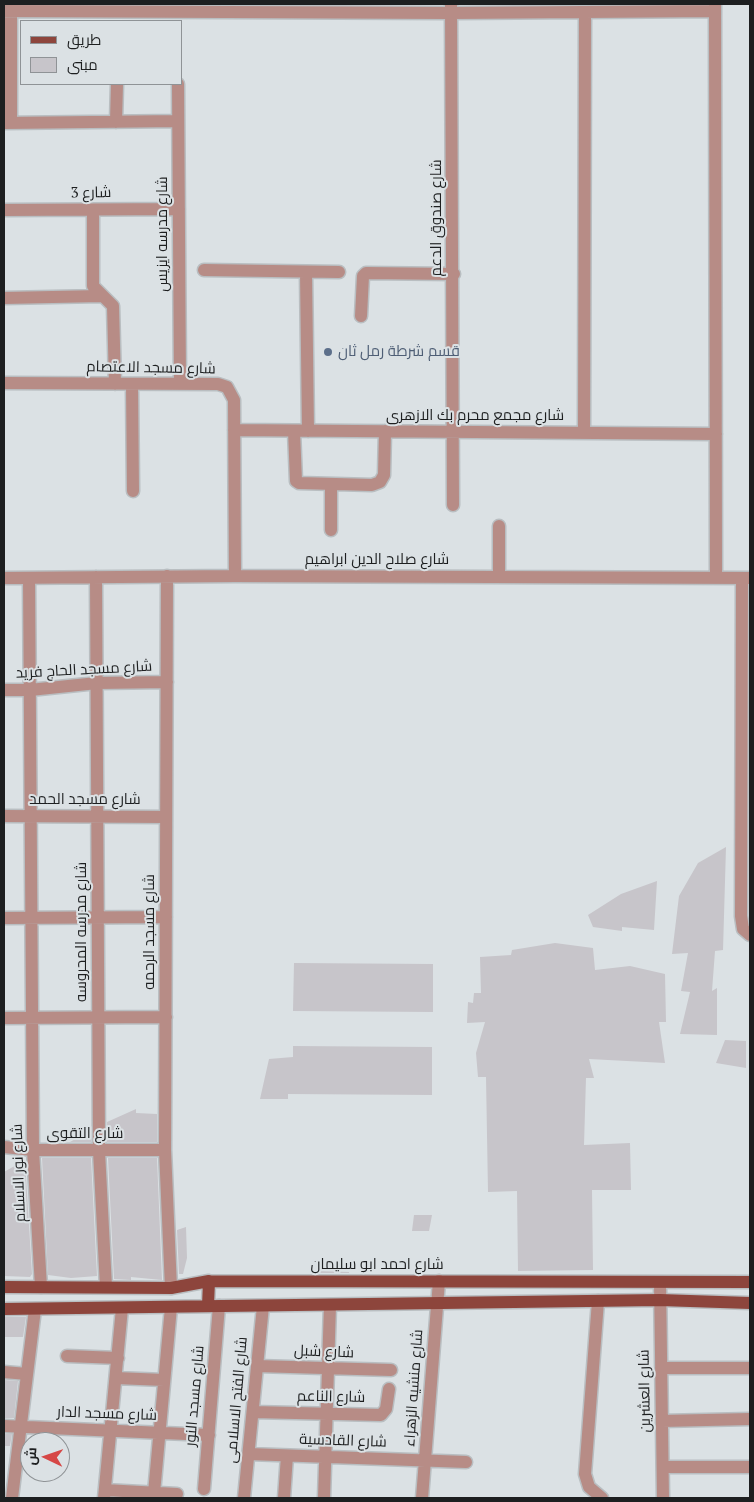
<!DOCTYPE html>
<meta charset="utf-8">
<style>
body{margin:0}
#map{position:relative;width:754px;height:1502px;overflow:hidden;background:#dbe1e4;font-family:"PT Serif",Cairo,serif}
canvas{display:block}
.frame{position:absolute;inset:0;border:5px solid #1d1f20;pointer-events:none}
.legend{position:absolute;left:20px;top:20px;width:162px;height:65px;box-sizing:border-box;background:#dbe1e4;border:1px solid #8f9396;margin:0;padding:6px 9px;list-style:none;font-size:15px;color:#1d1f20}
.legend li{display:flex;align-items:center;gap:10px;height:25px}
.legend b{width:25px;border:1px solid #8f9396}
.north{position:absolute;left:20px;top:1432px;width:50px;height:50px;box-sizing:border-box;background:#dbe1e4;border:1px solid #8f9396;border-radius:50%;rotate:273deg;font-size:14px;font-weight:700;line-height:20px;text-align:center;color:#1d1f20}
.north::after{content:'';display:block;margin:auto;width:18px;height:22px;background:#d64746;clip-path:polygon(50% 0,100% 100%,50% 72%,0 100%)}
</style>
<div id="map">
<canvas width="754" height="1502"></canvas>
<div class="frame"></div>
<ul class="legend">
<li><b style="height:6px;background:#8d453c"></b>طريق</li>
<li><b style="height:14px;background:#c7c5ca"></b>مبنى</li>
</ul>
<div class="north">ش</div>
</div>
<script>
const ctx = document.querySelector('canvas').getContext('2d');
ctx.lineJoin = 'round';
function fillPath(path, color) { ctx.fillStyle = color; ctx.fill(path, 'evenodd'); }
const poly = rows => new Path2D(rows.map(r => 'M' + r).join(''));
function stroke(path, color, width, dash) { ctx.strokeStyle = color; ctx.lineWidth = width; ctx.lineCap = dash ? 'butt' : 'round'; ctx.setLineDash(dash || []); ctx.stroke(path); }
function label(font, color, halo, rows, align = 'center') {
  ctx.font = font + ' "PT Serif",Cairo,serif'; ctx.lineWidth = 4; ctx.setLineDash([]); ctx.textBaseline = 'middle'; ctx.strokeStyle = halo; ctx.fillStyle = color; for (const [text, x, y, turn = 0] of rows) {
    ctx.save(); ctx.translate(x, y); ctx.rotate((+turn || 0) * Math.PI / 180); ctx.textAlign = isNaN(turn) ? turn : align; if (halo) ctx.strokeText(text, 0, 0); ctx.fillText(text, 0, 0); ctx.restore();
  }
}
fillPath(poly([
 [726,847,723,950,715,951,712,991,717,988,717,1035,680,1034,690,992,681,991,688,953,672,954,679,896,698,863],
 [657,881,654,930,622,927,622,931,593,927,588,915,621,894],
 [555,943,593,948,595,970,630,966,665,974,666,1022,659,1022,665,1063,589,1059,594,1078,586,1078,584,1145,630,1143,631,1190,592,1190,593,1270,518,1271,517,1191,488,1192,486,1077,478,1077,476,1053,485,1022,467,1023,468,1002,473,1003,474,993,481,993,480,957,511,955,512,950],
 [294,963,433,964,433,1012,293,1011],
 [725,1040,746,1041,746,1068,716,1063],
 [293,1046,432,1047,432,1095,288,1094,288,1099,260,1099,269,1059,293,1057],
 [136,1109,136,1113,157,1114,157,1142,107,1142,107,1122],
 [91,1130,91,1142,70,1142],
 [42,1158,91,1158,97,1276,71,1278,48,1275],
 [108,1158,157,1158,162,1280,131,1277,131,1280,114,1279],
 [25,1160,32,1274,30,1277,4,1276,4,1172],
 [414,1215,432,1215,429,1231,412,1231],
 [186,1227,187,1258,183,1274,179,1274,177,1230],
 [316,1271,349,1272,349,1273,316,1273],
 [4,1317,26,1317,23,1337,4,1337],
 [4,1380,18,1381,14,1418,4,1418],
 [4,1434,12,1434,10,1446,4,1446]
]), '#c7c5ca');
const minor = poly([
 [451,4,453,505],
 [715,4,716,578],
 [4,11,451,13,715,11],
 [178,84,180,384],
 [116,122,117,84],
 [4,123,178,121],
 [11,123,11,11],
 [4,210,179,209],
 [93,210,93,286,113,306,115,384],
 [204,270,339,272],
 [306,272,308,431],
 [4,298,101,296],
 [361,316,363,276,366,273,454,274],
 [4,383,218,384,227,387,234,400,235,576],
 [132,384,133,491],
 [234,430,716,434],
 [294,431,296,481,299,483,372,485,380,482,384,475,385,431],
 [584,433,585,12],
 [331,485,331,530],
 [167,576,165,1150,171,1288],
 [96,577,99,1151,106,1287],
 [499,577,499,526],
 [4,578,235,576,750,578],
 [29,578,33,1150,41,1287],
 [742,578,741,916,743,929,750,935],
 [4,690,30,690,97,683,167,682],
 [4,816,166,817],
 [4,918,166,917],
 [4,1018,166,1017],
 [4,1147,33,1150,165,1150],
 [660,1283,663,1498],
 [598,1301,585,1474,589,1487,602,1498],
 [67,1356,118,1358],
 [257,1366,391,1370],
 [661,1368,750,1368],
 [4,1372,27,1374],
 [116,1378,164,1380],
 [253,1412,381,1415,386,1409,389,1389],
 [662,1421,750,1419],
 [4,1426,209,1435],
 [249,1454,466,1462],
 [663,1467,750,1467],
 [204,1489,219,1306],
 [105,1490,177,1494],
 [154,1493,171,1307],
 [12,1498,35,1309],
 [104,1498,122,1308],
 [244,1498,263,1306],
 [284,1498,287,1456],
 [324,1498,330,1305],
 [422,1498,439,1281]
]);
const major = poly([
 [4,1287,171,1288,209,1281,750,1282],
 [208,1306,209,1281],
 [4,1309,660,1300,750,1303]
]);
stroke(minor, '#b9bec1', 15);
stroke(major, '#b9bec1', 15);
stroke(minor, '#b78c86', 12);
stroke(major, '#8d453c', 12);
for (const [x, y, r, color] of [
 [328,352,5,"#5c6f8a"]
]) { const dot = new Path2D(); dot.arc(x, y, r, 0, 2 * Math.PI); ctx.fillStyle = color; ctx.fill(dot); stroke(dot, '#dbe1e4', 2); }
label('15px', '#1d1f20', '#dbe1e4', [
 ["شارع 3",91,193,-1],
 ["شارع صندوق الدعم",437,218,-90],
 ["شارع مدرسه ايزيس",163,234,-90],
 ["شارع مسجد الاعتصام",151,368,1],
 ["شارع مجمع محرم بك الازهرى",475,416],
 ["شارع صلاح الدين ابراهيم",377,560],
 ["شارع مسجد الحاج فريد",84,670,-3],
 ["شارع مسجد الحمد",85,800],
 ["شارع مدرسه المحروسه",82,932,-90],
 ["شارع مسجد الرحمه",150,932,-90],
 ["شارع التقوى",85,1134],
 ["شارع نور الاسلام",19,1173,-92],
 ["شارع احمد ابو سليمان",377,1265],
 ["شارع شبل",324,1352,2],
 ["شارع منشيه الزهراء",414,1388,-86],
 ["شارع العشرين",645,1391,-91],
 ["شارع مسجد النور",195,1396,-85],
 ["شارع الناعم",331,1397,1],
 ["شارع الفتح الاسلامى",237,1400,-85],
 ["شارع مسجد الدار",107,1414,2],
 ["شارع القادسية",343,1441,2]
]);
label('15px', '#4e5e75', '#dbe1e4', [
 ["قسم شرطة رمل ثان",338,352]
], 'left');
</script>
